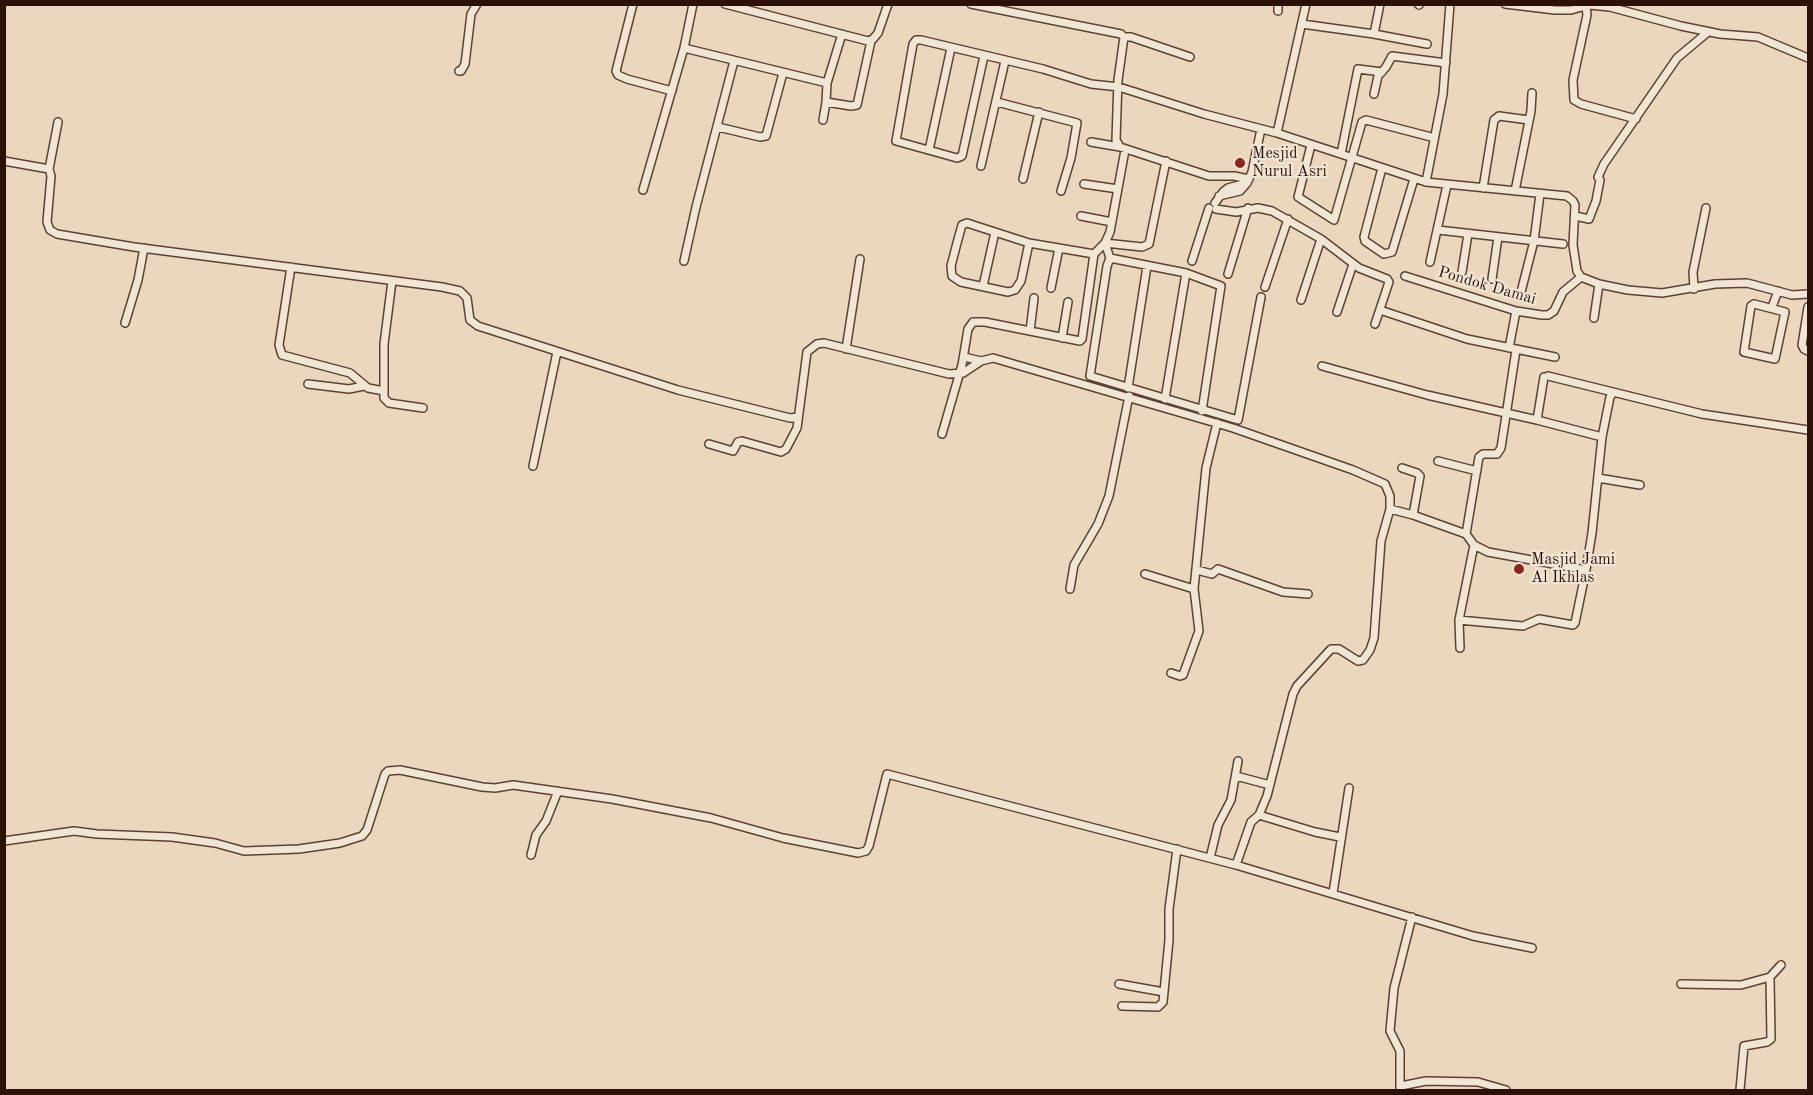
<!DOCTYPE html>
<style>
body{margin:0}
#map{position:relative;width:1813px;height:1095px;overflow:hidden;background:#ead7bd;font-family:"Old Standard TT",serif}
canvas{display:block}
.frame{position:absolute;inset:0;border:6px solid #2c1107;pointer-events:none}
</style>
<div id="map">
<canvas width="1813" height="1095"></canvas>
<div class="frame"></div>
</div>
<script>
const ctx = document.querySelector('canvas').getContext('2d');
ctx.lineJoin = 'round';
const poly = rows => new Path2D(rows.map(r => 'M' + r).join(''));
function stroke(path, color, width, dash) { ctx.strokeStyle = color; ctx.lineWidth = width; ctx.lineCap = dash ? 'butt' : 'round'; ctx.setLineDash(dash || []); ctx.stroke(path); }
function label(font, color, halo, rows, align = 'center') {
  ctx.font = font + ' "Old Standard TT",serif'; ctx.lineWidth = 4.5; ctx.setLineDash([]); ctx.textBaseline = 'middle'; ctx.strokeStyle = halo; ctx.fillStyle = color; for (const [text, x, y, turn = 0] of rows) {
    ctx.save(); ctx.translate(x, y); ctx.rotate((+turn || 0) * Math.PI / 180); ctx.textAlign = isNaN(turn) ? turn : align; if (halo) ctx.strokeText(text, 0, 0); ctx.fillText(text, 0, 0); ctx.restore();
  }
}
const minor = poly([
 [633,4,616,71,618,75,627,79,672,91],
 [725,4,868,41,873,39,878,33,888,4],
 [971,4,1121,34,1124,37,1118,80,1116,140,1120,147,1209,176,1234,176,1249,179],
 [1418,4,1419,5],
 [1505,4,1555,10,1571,10,1589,5,1610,7,1681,26,1720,34,1758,37,1808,58],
 [1586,6,1587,15,1573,80,1574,100,1581,104,1636,119],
 [1278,11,1278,4],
 [1302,24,1374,34,1427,44],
 [842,34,827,83,826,102,851,106,857,105,871,41],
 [1374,34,1380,4],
 [1124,37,1131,37,1190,57],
 [684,48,827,83],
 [984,56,962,156,957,158,896,141,913,44,916,40,921,40,1043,69,1091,84,1119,87,1204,114,1277,133,1426,182,1567,196,1573,201,1575,205,1573,245,1577,271,1581,277,1599,284,1628,290,1662,293,1715,284,1747,283,1792,295,1808,294],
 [459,71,461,71,465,64,471,14,477,4],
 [1374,94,1378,76,1386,67,1392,56,1446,63],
 [997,102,1077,123,1071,158,1061,191],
 [823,120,826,102],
 [718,127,760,137,766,136,783,73],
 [1277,133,1306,4],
 [1091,142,1120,147],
 [1311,145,1298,197,1334,220,1362,122,1366,120,1431,137],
 [929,150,951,48],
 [1341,154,1358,69,1382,72],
 [4,161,49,169,51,176,47,222,50,230,57,234,134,247,442,287,460,291,467,298,470,320,478,326,678,390,790,418,798,417],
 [1166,161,1149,244,1142,247,1105,243,1110,258,1107,266,1090,376,1238,420,1261,297],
 [981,166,1005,61],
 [1382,168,1364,237,1365,241,1384,254,1392,252,1414,179],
 [49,169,58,122],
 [1023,179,1039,112],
 [1426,182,1443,94,1450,4],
 [1084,184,1118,189],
 [1483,188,1494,120,1499,116,1529,120],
 [643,190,684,48,693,4],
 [1515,191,1531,111,1532,93],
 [1219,196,1240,191,1247,183,1252,172,1261,129],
 [1215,203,1223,192,1228,188,1247,183],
 [1216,209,1236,212,1258,208,1272,211,1321,239,1359,268,1387,279,1389,282,1375,324],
 [1081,216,1112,222],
 [1575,216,1589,219,1596,201,1600,180,1598,177,1604,164,1677,58,1708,32],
 [1438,230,1563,244],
 [1029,243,1021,281,1015,290,1008,292,961,282,952,276,951,266,957,243,962,225,967,223,1029,243,1094,254],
 [1110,258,1186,273,1221,286,1202,411],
 [684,261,696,207,734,61],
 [1192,261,1209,208],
 [1430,262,1447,185],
 [291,267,279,345,282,355,350,373,368,388,384,391,384,344,392,281],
 [1462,272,1468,234],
 [1228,274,1248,208],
 [1405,276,1516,311,1542,315,1548,315,1554,311,1563,292,1581,277],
 [1492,279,1498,237],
 [983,286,995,232],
 [1265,287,1288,219],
 [1051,288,1059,248],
 [1694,289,1693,272,1706,208],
 [1521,292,1534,241,1540,194],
 [1301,300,1321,239],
 [1754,304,1785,312,1775,359,1744,352,1751,306,1754,304],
 [1772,307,1778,291],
 [1808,307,1802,345,1804,349,1808,351],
 [1380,310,1467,339,1555,357],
 [1337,312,1353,264],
 [1594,318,1599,284],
 [125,323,138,280,144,248],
 [1030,331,1034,298],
 [1062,338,1068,302],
 [1509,348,1516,311],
 [846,349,860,259],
 [964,357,981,361],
 [1322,366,1427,395,1537,420,1602,437],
 [1548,376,1702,414,1808,430],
 [308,384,349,389,364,386],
 [1128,388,1147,266],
 [384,391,384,398,389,403,423,408],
 [1165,399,1186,273],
 [1537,420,1544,377],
 [942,434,962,365,968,329,973,322,985,322,1080,341,1082,339,1094,254,1105,243,1110,232,1125,150],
 [709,444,733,451,738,442,742,441,781,452,786,449,797,428,807,352,817,344,824,343,949,374,963,373,981,361,993,358,1233,428,1353,470,1385,484,1390,496,1390,509,1381,541,1374,638,1370,650,1363,660,1358,661,1339,649,1331,649,1297,686,1293,694,1267,796,1259,815,1251,822,1236,865],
 [1438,461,1477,471],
 [533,466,557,352],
 [1402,468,1417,473,1420,476,1413,515],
 [1598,478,1640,485],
 [1390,509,1413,515,1466,534,1474,545,1488,552,1586,570,1592,533,1602,437,1610,397,1613,393],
 [1466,534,1479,457,1483,454,1497,454,1501,448,1516,350],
 [1197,570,1212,574,1218,569,1283,592,1308,594],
 [1145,574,1194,589],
 [1070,589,1074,565,1098,524,1109,496,1129,396],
 [1459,620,1523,626,1539,619,1573,625,1575,623,1586,570],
 [1460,648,1459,620,1474,545],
 [1171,673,1180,676,1183,675,1199,631,1194,589,1206,468,1217,423],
 [1236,776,1270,785],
 [1259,815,1315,832,1340,837],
 [4,841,74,831,97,834,172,837,215,843,244,851,299,849,340,843,362,836,367,830,385,774,388,771,400,770,482,787,495,788,513,785,612,799,711,818,783,838,858,853,866,851,869,846,887,774,1236,865,1473,936,1532,948],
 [531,855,536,835,546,821,558,791],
 [1210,858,1218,825,1231,800,1238,761],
 [1333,893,1349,788],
 [1119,984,1164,992],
 [1681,984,1741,985,1770,977,1781,965],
 [1122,1006,1158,1007,1163,1002,1169,940,1169,909,1177,849],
 [1401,1086,1426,1081,1478,1082,1506,1090],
 [1400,1090,1400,1051,1390,1031,1394,988,1412,917],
 [1740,1090,1744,1046,1767,1042,1771,1039,1770,977]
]);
stroke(minor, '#5c4234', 10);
stroke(minor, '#f1e5d4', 7);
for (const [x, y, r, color] of [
 [1240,163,6,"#8f2418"],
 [1519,569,6,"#8f2418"]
]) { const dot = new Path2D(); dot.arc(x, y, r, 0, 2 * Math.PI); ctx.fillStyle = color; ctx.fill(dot); stroke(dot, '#f1e5d4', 2); }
label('16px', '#2c1107', '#f1e5d4', [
 ["Mesjid",1252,154],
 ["Nurul Asri",1252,172],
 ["Masjid Jami",1531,560],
 ["Al Ikhlas",1531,578]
], 'left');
label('16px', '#2c1107', '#f1e5d4', [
 ["Pondok Damai",1487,286,16]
]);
</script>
